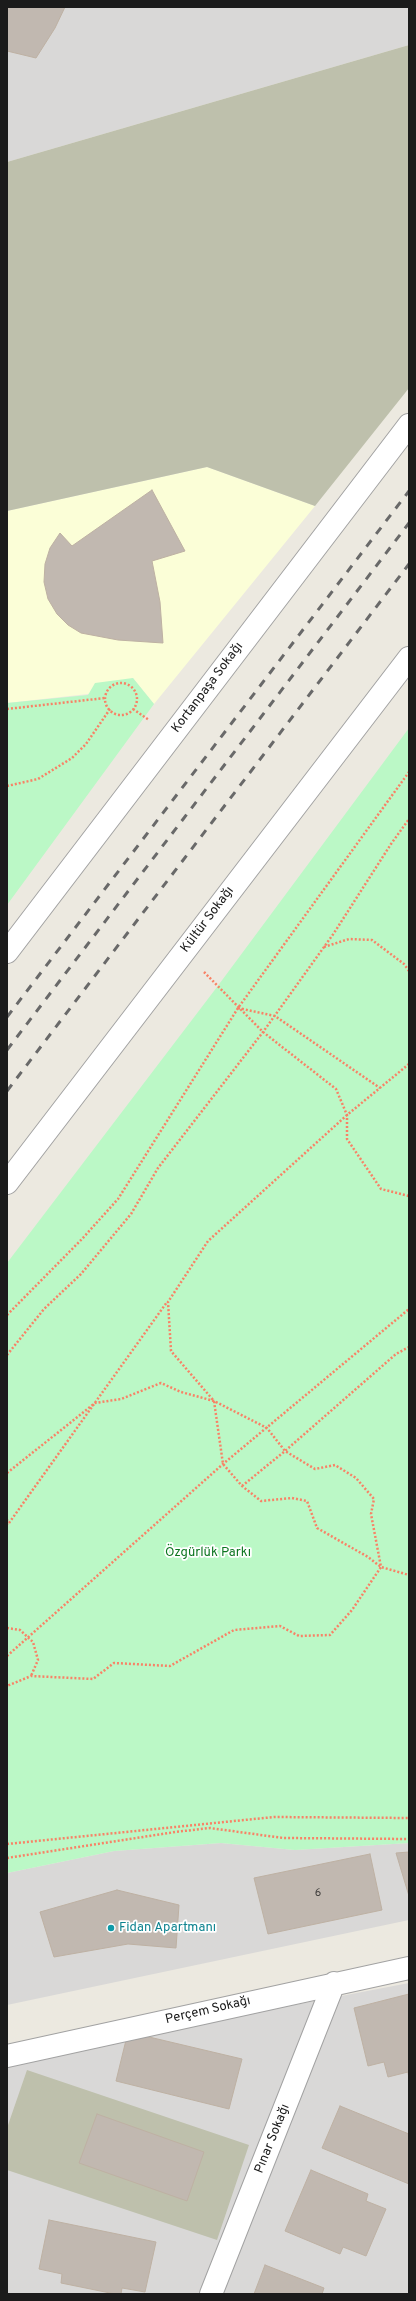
<!DOCTYPE html>
<meta charset="utf-8">
<style>
body{margin:0}
#map{position:relative;width:416px;height:2301px;overflow:hidden;background:#ece9e0;font-family:Overpass,sans-serif}
canvas{display:block}
.frame{position:absolute;inset:0;border:8px solid #1b1b1b;pointer-events:none}
</style>
<div id="map">
<canvas width="416" height="2301"></canvas>
<div class="frame"></div>
</div>
<script>
const ctx = document.querySelector('canvas').getContext('2d');
ctx.lineJoin = 'round';
function fillPath(path, color) { ctx.fillStyle = color; ctx.fill(path, 'evenodd'); }
const poly = rows => new Path2D(rows.map(r => 'M' + r).join(''));
function stroke(path, color, width, dash) { ctx.strokeStyle = color; ctx.lineWidth = width; ctx.lineCap = dash ? 'butt' : 'round'; ctx.setLineDash(dash || []); ctx.stroke(path); }
function label(font, color, halo, rows, align = 'center') {
  ctx.font = font + ' Overpass,sans-serif'; ctx.lineWidth = 3.5; ctx.setLineDash([]); ctx.textBaseline = 'middle'; ctx.strokeStyle = halo; ctx.fillStyle = color; for (const [text, x, y, turn = 0] of rows) {
    ctx.save(); ctx.translate(x, y); ctx.rotate((+turn || 0) * Math.PI / 180); ctx.textAlign = isNaN(turn) ? turn : align; if (halo) ctx.strokeText(text, 0, 0); ctx.fillText(text, 0, 0); ctx.restore();
  }
}
fillPath(poly([
 [7,7,409,7,409,45,7,162],
 [221,1843,295,1850,409,1843,409,1920,7,2005,7,1873,114,1851],
 [409,1983,409,2294,7,2294,7,2060]
]), '#d9d8d7');
fillPath(poly([
 [207,467,315,506,154,704,133,678,88,694,7,703,7,511]
]), '#fbfed7');
fillPath(poly([
 [409,45,409,388,315,506,207,467,7,511,7,162],
 [27,2070,249,2145,217,2240,7,2170,7,2128]
]), '#bec0ac');
fillPath(poly([
 [133,678,154,704,7,905,7,703,88,695,95,683],
 [409,728,409,1843,295,1850,221,1843,114,1851,7,1873,7,1263,217,987]
]), '#bbf8c6');
const building = poly([
 [7,7,65,7,55,28,36,58,7,51,7,7],
 [152,490,185,551,152,561,160,602,163,643,118,640,81,633,68,625,57,614,48,599,44,582,45,564,50,548,60,533,72,546,152,490],
 [409,1852,409,1896,396,1853,409,1852],
 [370,1854,382,1910,268,1934,254,1878,370,1854],
 [117,1890,179,1905,176,1948,128,1944,54,1957,40,1912,117,1890],
 [409,1994,409,2079,408,2072,388,2077,384,2062,368,2066,354,2008,409,1994],
 [128,2032,242,2059,229,2109,116,2081,128,2032],
 [340,2106,409,2134,409,2184,322,2148,340,2106],
 [97,2114,204,2152,187,2201,79,2163,97,2114],
 [311,2170,368,2194,366,2201,386,2209,366,2256,343,2247,340,2254,285,2231,311,2170],
 [49,2220,156,2242,145,2292,122,2288,121,2294,115,2294,61,2283,62,2274,39,2269,49,2220],
 [265,2265,324,2288,322,2294,254,2294,265,2265]
]);
fillPath(building, '#c1b8b0');
stroke(building, '#beb1a3', 1);
const minor = poly([
 [7,952,409,425],
 [7,1183,409,658],
 [7,2056,409,1968],
 [211,2294,334,1983]
]);
stroke(minor, '#a2a2a2', 24);
stroke(poly([
 '105 699a16 16 0 1 1 32 0a16 16 0 1 1-32 0Z',
 [7,709,105,698],
 [133,709,149,720],
 [7,786,38,779,72,758,86,744,110,709],
 [324,947,349,939,372,940,404,964,409,971],
 [204,972,263,1032,336,1089,347,1115,347,1139,381,1189,409,1196],
 [238,1008,275,1016,380,1088],
 [409,1064,347,1115,208,1241,168,1302,171,1351,214,1401,223,1464,242,1486,261,1501,292,1498,307,1501,317,1528,368,1557,381,1567,409,1575],
 [7,1315,82,1239,118,1199,238,1008,409,772],
 [7,1355,44,1309,81,1274,131,1214,158,1168,263,1032,334,933,391,844,409,819],
 [7,1473,95,1403,121,1399,161,1383,181,1392,214,1401,267,1428,285,1451,315,1469,335,1465,356,1478,374,1499,371,1514,381,1567,352,1610,330,1635,299,1636,280,1626,234,1630,170,1666,114,1663,93,1679,31,1676,7,1686],
 [242,1486,285,1451,396,1354,409,1347],
 [7,1519,7,1525],
 [9,1523,167,1302],
 [7,1628,20,1630,33,1642,38,1660,31,1676],
 [7,1656,223,1464,409,1309],
 [7,1844,274,1817,409,1818],
 [7,1858,175,1832,210,1828,283,1838,409,1839]
]), '#f88266', 2.5, [2, 2]);
stroke(minor, '#fff', 22);
stroke(poly([
 [7,1017,409,491],
 [7,1050,409,523],
 [7,1091,409,564]
]), '#696969', 3, [8, 8]);
for (const [x, y, r, color] of [
 [111,1928,4,"#0f9aa8"]
]) { const dot = new Path2D(); dot.arc(x, y, r, 0, 2 * Math.PI); ctx.fillStyle = color; ctx.fill(dot); stroke(dot, '#fff', 1.5); }
label('11px', '#444240', null, [
 ["6",318,1894]
]);
label('13px', '#1b1b1b', '#fff', [
 ["Kortanpaşa Sokağı",208,688,-53],
 ["Kültür Sokağı",208,920,-53],
 ["Perçem Sokağı",208,2011,-13],
 ["Pınar Sokağı",273,2139,-68]
]);
label('13px', '#0c751f', '#fff', [
 ["Özgürlük Parkı",208,1553]
]);
label('13px', '#0d838f', '#fff', [
 ["Fidan Apartmanı",119,1928]
], 'left');
</script>
